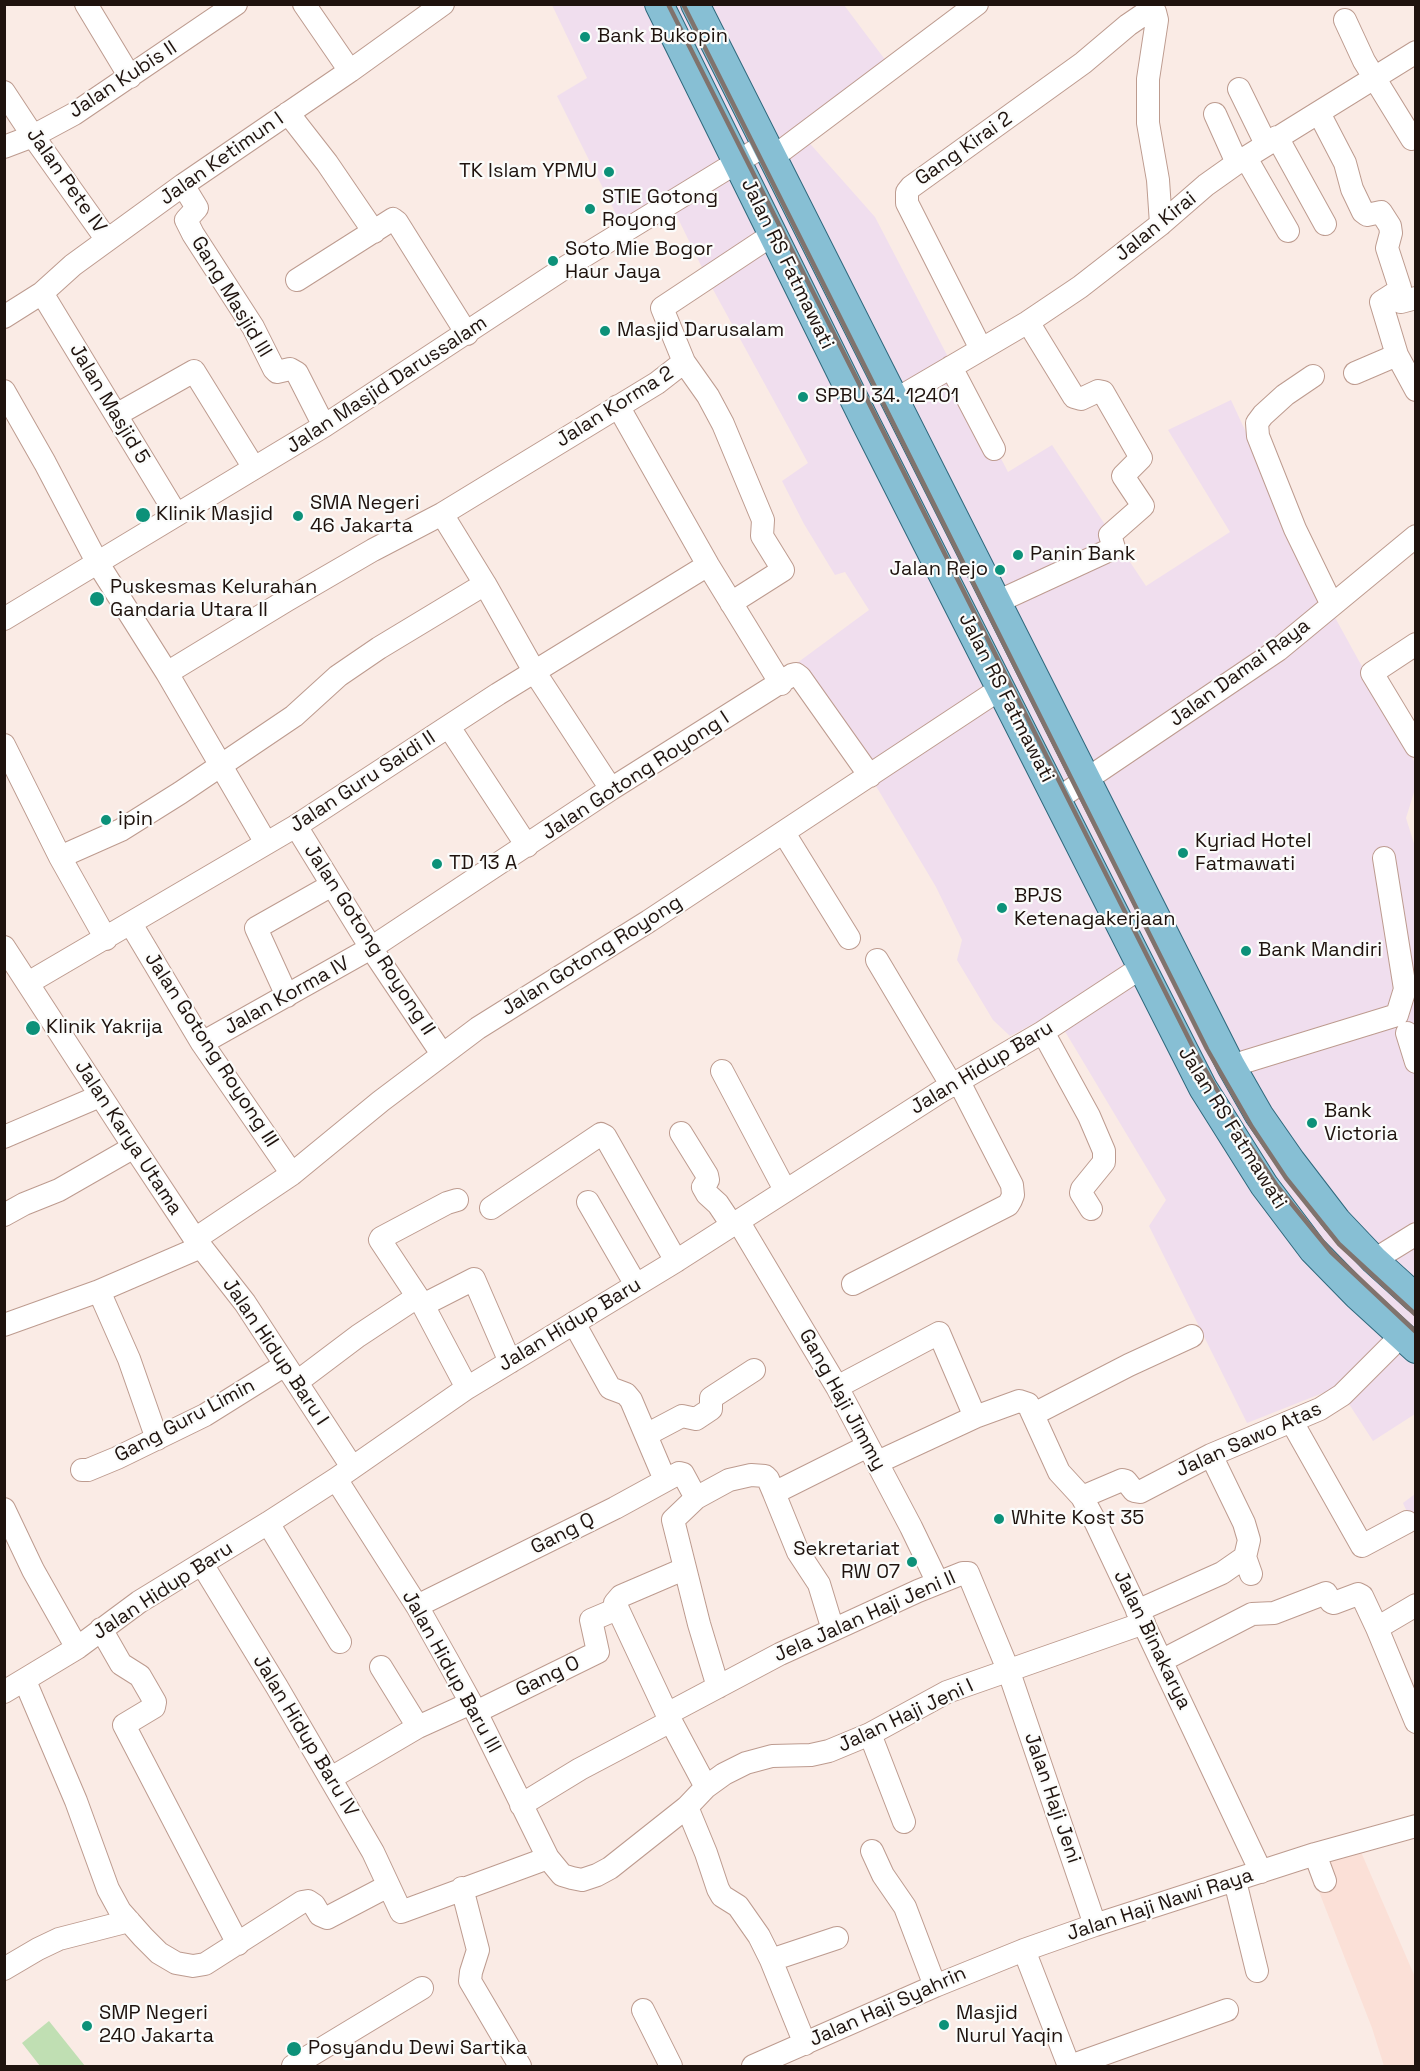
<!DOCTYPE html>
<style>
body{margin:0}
#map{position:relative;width:1420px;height:2071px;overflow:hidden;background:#faebe5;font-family:"Space Grotesk",sans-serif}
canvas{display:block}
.frame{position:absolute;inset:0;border:6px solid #1f130e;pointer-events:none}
</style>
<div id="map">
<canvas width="1420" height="2071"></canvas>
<div class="frame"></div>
</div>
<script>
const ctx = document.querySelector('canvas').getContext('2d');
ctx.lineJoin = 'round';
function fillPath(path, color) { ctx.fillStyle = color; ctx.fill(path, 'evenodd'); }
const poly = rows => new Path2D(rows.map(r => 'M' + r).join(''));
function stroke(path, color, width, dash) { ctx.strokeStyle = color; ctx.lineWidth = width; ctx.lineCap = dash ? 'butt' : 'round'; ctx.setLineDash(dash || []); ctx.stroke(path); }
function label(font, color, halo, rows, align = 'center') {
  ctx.font = font + ' "Space Grotesk",sans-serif'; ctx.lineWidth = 4.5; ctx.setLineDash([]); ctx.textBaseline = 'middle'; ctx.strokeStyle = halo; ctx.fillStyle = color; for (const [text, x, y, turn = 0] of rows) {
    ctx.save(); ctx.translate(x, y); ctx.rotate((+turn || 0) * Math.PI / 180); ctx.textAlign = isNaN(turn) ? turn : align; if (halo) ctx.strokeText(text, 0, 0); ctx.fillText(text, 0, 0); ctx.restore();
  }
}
fillPath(poly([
 [552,5,844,5,886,61,797,129,875,217,1008,472,1052,445,1146,586,1230,532,1168,430,1231,400,1315,581,1415,763,1415,789,1406,818,1416,850,1415,1414,1373,1441,1338,1387,1247,1423,1149,1226,1166,1200,1054,1013,1010,1036,993,1020,957,960,962,940,936,887,870,776,797,663,869,610,845,572,835,575,804,524,782,481,808,463,710,284,668,198,622,226,557,96,587,78],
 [1415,1494,1415,1530,1403,1503]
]), '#f0deee');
fillPath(poly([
 [1358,1845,1415,1977,1415,2066,1384,2066,1372,2028,1309,1866]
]), '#fbe0d7');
fillPath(poly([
 [49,2021,85,2066,40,2066,22,2043]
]), '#c0dfb3');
const minor = poly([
 [86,4,130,77],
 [304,4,350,71],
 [1345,20,1364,61,1412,139],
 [1239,89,1266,144],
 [4,92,33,136,107,240],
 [288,113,327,163,374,232],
 [1319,113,1345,163,1352,189,1363,212,1367,215,1381,212,1390,226,1391,233,1387,248,1400,288,1395,293,1381,302,1397,355,1416,390],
 [1215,114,1237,163],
 [1277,137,1325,224],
 [4,147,33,136,74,114,236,4],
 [772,158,977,4],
 [1246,158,1288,231],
 [183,185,197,208,186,220,193,234,253,327,274,369,277,372,290,369,297,373,324,426],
 [297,280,393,219,397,222,467,334],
 [42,293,176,514],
 [1395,293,1401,302,1416,298],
 [4,317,42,293,73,265,183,185,350,71,443,4],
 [981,349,907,203,907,192,911,187,1083,63,1128,25,1150,10,1155,12,1157,20,1148,79,1148,123,1158,180,1161,224],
 [684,362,708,396,723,424,763,520,762,536,783,570,731,603],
 [951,367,994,449],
 [1355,373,1397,355],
 [1313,376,1285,395,1263,415,1257,423,1258,436,1295,529,1332,605],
 [4,391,45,463,97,562,167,673,266,843],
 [895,400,1028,322,1080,287,1161,224,1206,185,1237,163,1416,52],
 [618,406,708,565,781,684],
 [116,415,194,371,254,468],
 [442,514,485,584,534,671,611,789],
 [997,602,1114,548,1110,535,1143,506,1123,476,1141,458,1103,392,1098,391,1081,399,1074,397,1028,322],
 [4,619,324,426,566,267,765,145],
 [1416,644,1372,673,1416,746],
 [167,673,287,600,373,550,442,514,657,383,684,362,662,308,772,235],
 [449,727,527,846],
 [4,745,60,857,106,939],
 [1056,800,1278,650,1416,536],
 [296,826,371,948,442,1054],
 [784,833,849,938],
 [60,857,121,830,180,793,294,716,338,676,379,648,485,584],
 [1384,858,1405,989,1397,1015],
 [131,924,202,1043,292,1174],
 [4,947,134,1147,195,1239,245,1303,352,1467],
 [877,960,952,1086],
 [28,983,296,826,498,694,708,565],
 [287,996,256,928,332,885],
 [1043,1032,1089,1116,1104,1151,1104,1162,1082,1189,1081,1193,1091,1209],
 [1407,1033,1416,1062],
 [202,1043,371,948,611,789,792,675,796,674,800,677,870,776],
 [1231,1066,1397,1015],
 [722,1071,785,1190],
 [681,1133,707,1175,708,1180,703,1187,707,1194,718,1204,732,1225],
 [4,1137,100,1096],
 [457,1200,447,1203,381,1238,380,1240,423,1305,467,1388],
 [588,1202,636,1285],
 [491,1208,601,1134,605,1136,676,1261],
 [4,1215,24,1204,59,1190,134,1147],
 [738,1221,837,1387,911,1527,938,1583],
 [195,1239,292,1174,381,1101,478,1028,649,921,1000,689],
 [1374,1260,1416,1234],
 [853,1284,1008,1205,1011,1200,1013,1195,1012,1185,959,1082],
 [99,1291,129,1359,157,1439],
 [423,1305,474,1279,510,1362],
 [574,1323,610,1388,626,1394,631,1400,665,1480],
 [4,1325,99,1291,201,1247],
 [297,1382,358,1336,417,1297],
 [837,1387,939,1333,975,1417],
 [1034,1414,1129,1365,1192,1336],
 [1292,1422,1362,1546,1407,1522],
 [646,1435,682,1416,696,1419,711,1409,711,1398,754,1370],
 [1211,1455,1244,1523,1249,1540,1245,1557,1251,1574],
 [878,1462,975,1417,1019,1401,1028,1404,1059,1472,1082,1497,1096,1523,1261,1872],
 [82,1470,88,1470,117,1458,205,1415,285,1365],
 [336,1479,417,1606,449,1663,476,1712,548,1858,562,1875,572,1878,582,1880,597,1875,610,1868,687,1807,706,1787,724,1774,746,1763,772,1756,811,1755,829,1751,870,1734,947,1692,1144,1623],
 [774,1493,798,1552,819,1584,833,1630],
 [1082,1497,1122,1480,1126,1481,1134,1491,1140,1492,1211,1455,1320,1409,1342,1395,1401,1336],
 [4,1509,33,1570,77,1648],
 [268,1523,340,1642],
 [202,1564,277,1687,373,1852,401,1912,548,1858],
 [684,1569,621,1596,615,1603,667,1714,706,1787],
 [417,1606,615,1508,679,1473,683,1474,696,1498],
 [1137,1611,1222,1573,1245,1557],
 [1377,1628,1416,1605],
 [101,1629,121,1664,140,1676,155,1702,154,1707,124,1725,238,1944],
 [1161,1661,1252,1614,1274,1613,1326,1593,1331,1602,1334,1603,1358,1594,1362,1596,1377,1628,1416,1722],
 [381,1667,418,1727],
 [25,1681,76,1801,108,1889,120,1911,143,1937,159,1953,176,1963,193,1966,205,1964,302,1902,308,1901,314,1905,320,1915,327,1918,388,1886],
 [718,1687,699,1624,673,1520,696,1498,729,1480,751,1475,765,1476,768,1479,774,1493,868,1446],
 [4,1692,77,1648,139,1602,268,1523,336,1479,467,1388,676,1261,940,1092,1043,1032,1142,967],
 [476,1712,598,1652,591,1620,617,1609],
 [667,1714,780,1654,833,1630,918,1591,963,1573,968,1573,1009,1672,1095,1925],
 [870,1734,904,1822],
 [331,1778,418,1727,471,1703],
 [521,1805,580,1769,671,1721],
 [687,1807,706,1853,718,1889,722,1896,738,1906,759,1936,771,1960,805,2044],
 [872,1851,883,1875,905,1907,935,1986],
 [1315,1854,1325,1881],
 [1235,1881,1257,1971],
 [462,1888,478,1950,471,1972,470,1981,520,2066],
 [771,1960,837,1938],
 [4,1969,38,1949,59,1939,129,1921],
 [643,2010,671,2066],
 [293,2066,422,1988],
 [753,2066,935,1986,1024,1950],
 [1069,2066,1024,1950,1095,1925,1315,1854,1416,1826],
 [1070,2066,1227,2010]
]);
const major = poly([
 [659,4,866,423,1203,1088,1264,1185,1313,1250,1358,1296,1416,1349],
 [695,4,1231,1066,1259,1115,1291,1161,1337,1221,1374,1260,1416,1298]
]);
stroke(minor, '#bd9b8f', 24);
stroke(major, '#2f687c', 30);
stroke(minor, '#fff', 22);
stroke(major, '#87bfd4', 28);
stroke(poly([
 [668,4,1198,1057,1243,1135,1277,1186,1331,1252,1416,1332],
 [683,4,1207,1049,1252,1127,1286,1178,1339,1244,1416,1315]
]), '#80736d', 4.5);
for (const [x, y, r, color] of [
 [585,37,6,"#0c9179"],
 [609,172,6,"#0c9179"],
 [590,209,6,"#0c9179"],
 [553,261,6,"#0c9179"],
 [605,331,6,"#0c9179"],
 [803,397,6,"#0c9179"],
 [143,515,8,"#0c9179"],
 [298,516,6,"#0c9179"],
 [1018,555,6,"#0c9179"],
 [1000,570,6,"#0c9179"],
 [97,599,8,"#0c9179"],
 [106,820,6,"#0c9179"],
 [1183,853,6,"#0c9179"],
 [437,864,6,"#0c9179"],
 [1002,908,6,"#0c9179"],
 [1246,951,6,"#0c9179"],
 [33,1028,8,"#0c9179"],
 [1312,1123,6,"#0c9179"],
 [999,1519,6,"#0c9179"],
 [912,1562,6,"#0c9179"],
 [944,2025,6,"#0c9179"],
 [87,2026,6,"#0c9179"],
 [294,2049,8,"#0c9179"]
]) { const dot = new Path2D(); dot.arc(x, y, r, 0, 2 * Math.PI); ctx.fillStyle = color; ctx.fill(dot); stroke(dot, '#fbfcfb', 2); }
label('20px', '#1f130e', '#fbfcfb', [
 ["Bank Bukopin",597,37],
 ["TK Islam YPMU",597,172,"right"],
 ["STIE Gotong",602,198],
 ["Royong",602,221],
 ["Soto Mie Bogor",565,250],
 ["Haur Jaya",565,273],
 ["Masjid Darusalam",617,331],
 ["SPBU 34. 12401",815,397],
 ["SMA Negeri",310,504],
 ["46 Jakarta",310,527],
 ["Klinik Masjid",156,515],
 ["Panin Bank",1030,555],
 ["Jalan Rejo",988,570,"right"],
 ["Puskesmas Kelurahan",110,588],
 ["Gandaria Utara II",110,611],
 ["ipin",118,820],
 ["Kyriad Hotel",1195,842],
 ["Fatmawati",1195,865],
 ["TD 13 A",449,864],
 ["BPJS",1014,897],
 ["Ketenagakerjaan",1014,920],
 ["Bank Mandiri",1258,951],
 ["Klinik Yakrija",46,1028],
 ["Bank",1324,1112],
 ["Victoria",1324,1135],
 ["White Kost 35",1011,1519],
 ["Sekretariat",900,1550,"right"],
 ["RW 07",900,1573,"right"],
 ["SMP Negeri",99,2014],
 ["240 Jakarta",99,2037],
 ["Masjid",956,2014],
 ["Nurul Yaqin",956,2037],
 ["Posyandu Dewi Sartika",308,2049]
], 'left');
label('20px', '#1f130e', '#fbfcfb', [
 ["Jalan Kubis II",123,80,-33],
 ["Gang Kirai 2",964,149,-35],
 ["Jalan Ketimun I",222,159,-35],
 ["Jalan Pete IV",66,181,55],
 ["Jalan Kirai",1156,227,-39],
 ["Jalan RS Fatmawati",787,264,64],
 ["Gang Masjid III",231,297,59],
 ["Jalan Masjid Darussalam",387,385,-33],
 ["Jalan Masjid 5",109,404,59],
 ["Jalan Korma 2",615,407,-32],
 ["Jalan Damai Raya",1240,673,-36],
 ["Jalan RS Fatmawati",1006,698,63],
 ["Jalan Gotong Royong I",636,776,-33],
 ["Jalan Guru Saidi II",363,782,-33],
 ["Jalan Gotong Royong II",369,940,57],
 ["Jalan Gotong Royong",592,956,-32],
 ["Jalan Korma IV",287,996,-29],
 ["Jalan Gotong Royong III",211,1050,57],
 ["Jalan Hidup Baru",982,1068,-31],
 ["Jalan RS Fatmawati",1232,1128,58],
 ["Jalan Karya Utama",128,1138,57],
 ["Jalan Hidup Baru",570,1325,-31],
 ["Jalan Hidup Baru I",275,1352,56],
 ["Gang Haji Jimmy",842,1400,61],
 ["Gang Guru Limin",185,1421,-28],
 ["Jalan Sawo Atas",1249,1440,-24],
 ["Gang Q",563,1534,-27],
 ["Jalan Hidup Baru",163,1591,-33],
 ["Jela Jalan Haji Jeni II",865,1617,-24],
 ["Jalan Binakarya",1152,1640,64],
 ["Jalan Hidup Baru III",451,1672,61],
 ["Gang O",548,1677,-26],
 ["Jalan Haji Jeni I",906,1716,-25],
 ["Jalan Hidup Baru IV",305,1736,59],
 ["Jalan Haji Jeni",1052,1798,71],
 ["Jalan Haji Nawi Raya",1160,1905,-18],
 ["Jalan Haji Syahrin",888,2007,-24]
]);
</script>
